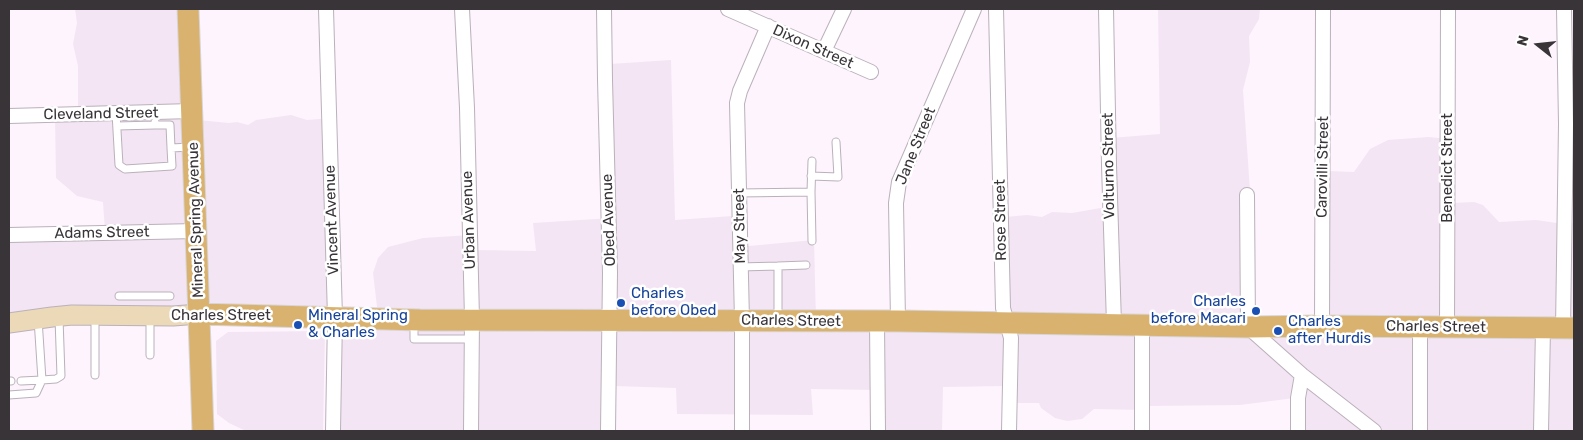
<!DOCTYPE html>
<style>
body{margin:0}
#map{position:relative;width:1583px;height:440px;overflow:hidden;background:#fdf4fd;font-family:Rubik,sans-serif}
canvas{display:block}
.frame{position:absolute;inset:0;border:10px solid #383438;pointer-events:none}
.north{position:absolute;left:1513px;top:20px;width:50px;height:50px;-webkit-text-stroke:4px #fff;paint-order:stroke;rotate:286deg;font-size:14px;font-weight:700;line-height:20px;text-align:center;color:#383438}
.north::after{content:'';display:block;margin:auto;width:18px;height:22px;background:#383438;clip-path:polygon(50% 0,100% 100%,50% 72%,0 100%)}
</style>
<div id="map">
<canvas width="1583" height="440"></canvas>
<div class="frame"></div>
<div class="north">N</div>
</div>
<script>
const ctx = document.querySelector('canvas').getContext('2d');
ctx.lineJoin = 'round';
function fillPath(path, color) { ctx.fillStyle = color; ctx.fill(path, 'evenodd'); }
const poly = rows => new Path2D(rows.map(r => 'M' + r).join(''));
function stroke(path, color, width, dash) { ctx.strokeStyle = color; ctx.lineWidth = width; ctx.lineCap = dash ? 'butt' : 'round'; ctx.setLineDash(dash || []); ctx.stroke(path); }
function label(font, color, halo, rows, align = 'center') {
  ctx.font = font + ' Rubik,sans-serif'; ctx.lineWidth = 5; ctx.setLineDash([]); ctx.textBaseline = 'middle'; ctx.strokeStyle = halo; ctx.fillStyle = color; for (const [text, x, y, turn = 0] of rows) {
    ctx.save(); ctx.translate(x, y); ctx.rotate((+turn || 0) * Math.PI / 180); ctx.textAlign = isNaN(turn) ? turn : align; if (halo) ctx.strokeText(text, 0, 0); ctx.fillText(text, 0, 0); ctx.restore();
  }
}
fillPath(poly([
 [75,9,194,9,198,120,229,123,237,122,248,125,256,120,291,115,307,120,332,118,336,316,378,315,373,273,378,258,388,247,423,238,470,235,474,250,536,251,533,223,612,218,610,64,671,60,675,220,733,216,737,246,749,246,814,240,816,321,1005,323,1005,217,1027,215,1042,217,1052,212,1072,213,1112,206,1111,138,1160,134,1158,9,1260,9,1259,19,1249,36,1250,62,1243,90,1251,205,1251,322,1322,326,1328,171,1354,172,1370,149,1388,140,1428,137,1449,139,1452,203,1474,202,1483,205,1499,222,1536,220,1564,224,1574,223,1574,431,1304,431,1302,397,1240,405,1147,406,1143,410,1094,409,1082,419,1067,421,1055,418,1041,408,1039,403,1010,403,1006,386,943,387,942,431,880,431,879,390,811,389,813,415,677,414,676,388,614,386,611,431,337,431,335,320,9,323,9,235,105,231,103,202,77,196,56,178,55,116,78,111,78,66,73,44,77,23],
 [325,331,323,431,246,431,229,423,217,414,216,341,228,332]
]), '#f4e5f4');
const service = poly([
 [116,113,119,165,125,169,172,166,171,148],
 [155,125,170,125,171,148,191,147],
 [117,126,155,125,155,122],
 [811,176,838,177,836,142],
 [811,192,812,161],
 [739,193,811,192,812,241],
 [778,266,806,265],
 [740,267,778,266,778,318],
 [119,296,170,296],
 [95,316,95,375],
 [150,318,150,355],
 [414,322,414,339,472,339],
 [9,381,11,381],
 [21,381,42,380,38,319],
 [9,395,36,393,42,380,56,379,61,376,59,318]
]);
const minor = poly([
 [326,9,335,317,333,431],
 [462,9,467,108,472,319,471,431],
 [604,9,605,80,610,273,608,431],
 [728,9,871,72],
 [996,9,1003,308,1011,338,1009,431],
 [1106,9,1109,165,1114,324],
 [824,51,844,9],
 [9,116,192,111],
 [1247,195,1248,327,1302,375,1374,431],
 [9,235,196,231],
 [898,321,896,203,899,182,974,9],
 [877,322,878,431],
 [1322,326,1323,9],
 [1447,328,1448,9],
 [1563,328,1566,124,1564,9],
 [742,431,742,321,737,103,740,91,768,26],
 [1142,431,1142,325],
 [1298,431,1298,398,1302,375],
 [1420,431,1420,328],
 [1541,431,1543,328]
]);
const secondary = poly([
 [9,323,52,317,72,315,173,316,199,314]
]);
const primary = poly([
 [188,9,203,431],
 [199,314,420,320,898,321,1248,327,1322,326,1574,328]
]);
stroke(service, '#bab1ba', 9);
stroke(minor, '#bab1ba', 16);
stroke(secondary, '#bab1ba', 21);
stroke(primary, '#d7d6d7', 23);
stroke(service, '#fff', 7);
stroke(minor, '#fff', 14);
stroke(secondary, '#ecd9b8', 19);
stroke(primary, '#d9b270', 21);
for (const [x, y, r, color] of [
 [621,303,5,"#1a4fb4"],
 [1256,311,5,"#1a4fb4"],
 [298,325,5,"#1a4fb4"],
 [1278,331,5,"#1a4fb4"]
]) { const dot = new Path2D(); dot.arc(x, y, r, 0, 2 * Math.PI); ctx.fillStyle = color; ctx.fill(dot); stroke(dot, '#fff', 2); }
label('15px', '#383438', '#fff', [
 ["Dixon Street",813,47,24],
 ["Cleveland Street",101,114,-1],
 ["Jane Street",916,146,-68],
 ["Volturno Street",1109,166,-91],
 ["Carovilli Street",1323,167,-89],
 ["Benedict Street",1448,168,-90],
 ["Mineral Spring Avenue",196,220,-92],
 ["Vincent Avenue",332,220,-92],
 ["Urban Avenue",469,220,-92],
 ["Obed Avenue",609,220,-92],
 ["Rose Street",1001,220,-91],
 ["May Street",740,226,-91],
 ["Adams Street",102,233,-1],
 ["Charles Street",221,316],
 ["Charles Street",791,321,1],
 ["Charles Street",1436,327,1]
]);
label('15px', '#164399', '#fff', [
 ["Charles",631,294],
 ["before Obed",631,311],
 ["Charles",1246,302,"right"],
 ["before Macari",1246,319,"right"],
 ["Mineral Spring",308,316],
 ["& Charles",308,333],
 ["Charles",1288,322],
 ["after Hurdis",1288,339]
], 'left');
</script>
